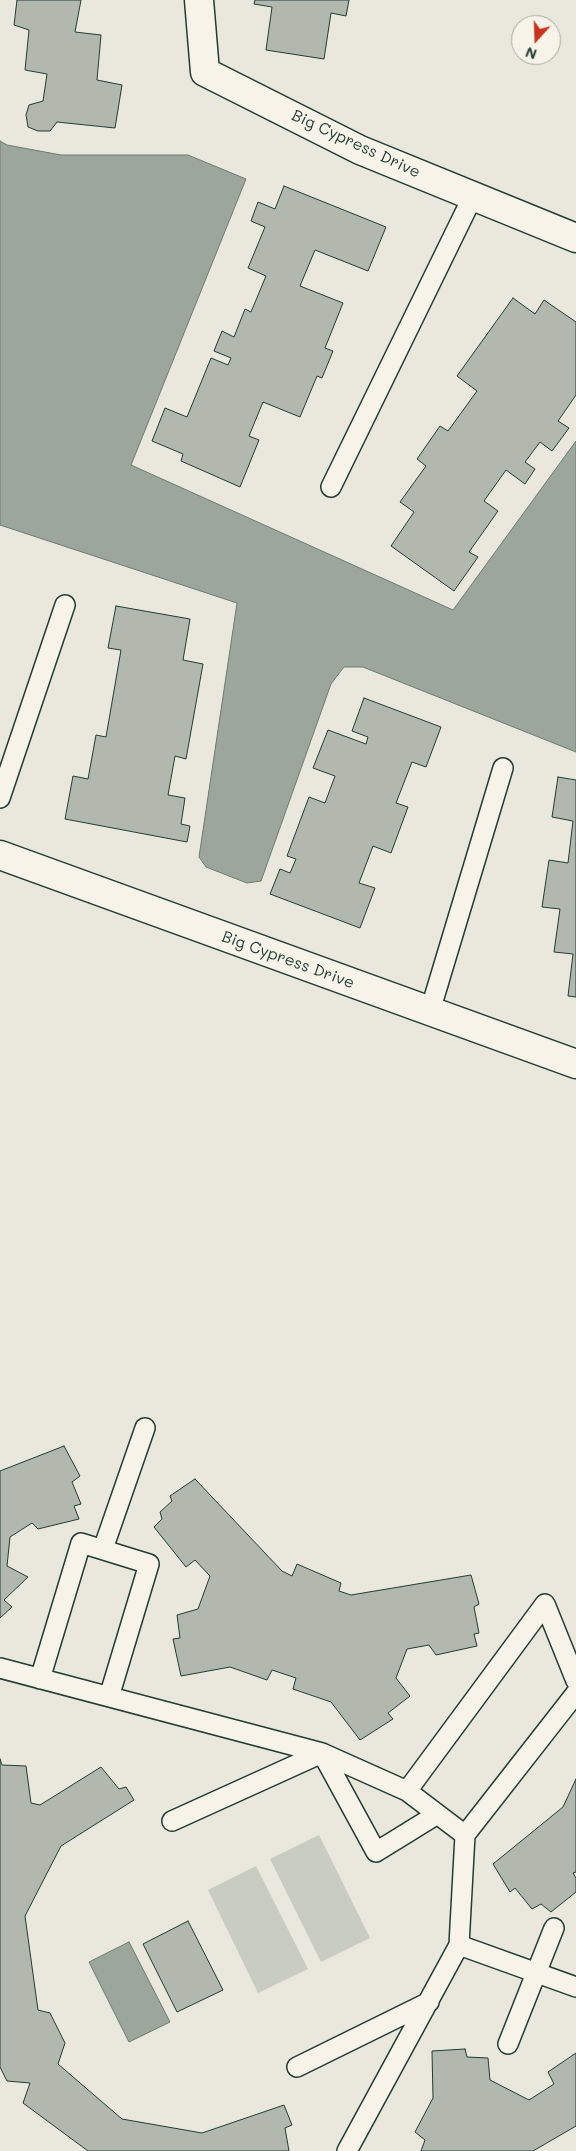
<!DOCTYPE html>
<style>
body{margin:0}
#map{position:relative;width:576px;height:2151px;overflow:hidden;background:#eae8dd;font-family:Mali,sans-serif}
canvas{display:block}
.north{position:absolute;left:511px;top:15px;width:50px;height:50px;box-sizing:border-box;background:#f7f3e8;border:1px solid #a1aaa0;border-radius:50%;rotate:200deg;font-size:14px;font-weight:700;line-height:20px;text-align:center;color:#1f3d34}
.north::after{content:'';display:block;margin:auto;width:18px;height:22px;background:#c8321e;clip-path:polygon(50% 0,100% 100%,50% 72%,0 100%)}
</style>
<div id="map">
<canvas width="576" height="2151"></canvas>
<div class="north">N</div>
</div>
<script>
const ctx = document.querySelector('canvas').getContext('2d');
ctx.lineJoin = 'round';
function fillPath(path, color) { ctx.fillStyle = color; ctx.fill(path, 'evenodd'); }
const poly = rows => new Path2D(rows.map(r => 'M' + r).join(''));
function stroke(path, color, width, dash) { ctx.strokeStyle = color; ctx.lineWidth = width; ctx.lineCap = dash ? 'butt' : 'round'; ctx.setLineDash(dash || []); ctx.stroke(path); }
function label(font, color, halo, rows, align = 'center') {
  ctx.font = font + ' Mali,sans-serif'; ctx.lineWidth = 5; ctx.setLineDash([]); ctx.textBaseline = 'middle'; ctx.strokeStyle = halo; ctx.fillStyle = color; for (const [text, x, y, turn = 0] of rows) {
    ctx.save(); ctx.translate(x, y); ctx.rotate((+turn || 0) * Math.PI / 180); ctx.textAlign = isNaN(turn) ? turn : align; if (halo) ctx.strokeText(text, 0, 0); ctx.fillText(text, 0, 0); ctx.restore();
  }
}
fillPath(poly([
 [319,1835,370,1938,321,1962,270,1859],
 [256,1866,308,1969,258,1993,208,1890]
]), '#c8ccc1');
const water = poly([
 [0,141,7,145,61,155,188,155,246,179,131,465,453,610,576,441,576,752,363,667,344,667,331,684,261,881,247,883,206,867,199,857,237,603,0,525,0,141],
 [129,1942,170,2022,129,2042,89,1962,129,1942]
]);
fillPath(water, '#9ca69c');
stroke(water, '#6a7c72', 1);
const building = poly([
 [17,0,81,0,75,32,101,35,97,80,122,85,115,128,57,122,50,131,38,131,28,127,26,115,29,105,43,101,47,74,25,70,29,30,14,25,17,0],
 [255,0,349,0,346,16,331,13,324,59,266,50,272,7,254,4,255,0],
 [284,186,386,227,368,271,315,250,300,286,343,303,325,348,333,351,322,378,317,376,300,417,263,402,249,436,259,440,240,487,181,461,183,454,152,441,165,408,187,417,211,358,228,365,231,358,214,351,222,331,234,337,245,309,251,312,266,276,248,268,265,227,251,221,258,202,275,209,284,186],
 [513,298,535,314,544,300,576,322,576,395,558,421,569,428,552,451,540,442,525,462,535,469,525,484,506,470,484,501,498,511,469,552,478,557,454,591,391,546,414,512,400,502,426,466,417,459,440,426,448,431,477,391,457,376,513,298],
 [116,606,190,619,183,660,203,664,186,759,175,756,168,795,185,798,181,824,190,826,187,842,65,819,73,776,88,779,96,735,106,737,121,650,108,648,116,606],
 [364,698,441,727,426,767,412,762,396,803,408,807,391,853,373,846,359,883,375,888,360,928,270,894,280,869,290,873,296,859,287,856,309,797,325,803,335,776,313,768,328,730,366,744,368,737,352,731,364,698],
 [558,777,576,780,576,997,568,996,573,954,554,952,560,909,542,907,549,860,568,863,573,821,552,817,558,777],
 [64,1446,80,1476,72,1482,81,1504,74,1506,79,1519,38,1529,32,1523,10,1537,7,1566,28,1577,4,1600,12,1607,0,1618,0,1471,64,1446],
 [195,1479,282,1571,292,1576,297,1564,341,1583,339,1591,351,1595,471,1575,479,1604,474,1607,479,1633,474,1634,477,1646,436,1655,429,1645,407,1649,396,1678,410,1696,388,1713,393,1719,360,1740,331,1702,293,1689,296,1678,272,1670,267,1680,230,1667,181,1676,173,1639,180,1638,177,1615,198,1609,210,1576,195,1560,186,1567,154,1527,162,1519,160,1512,172,1501,170,1496,195,1479],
 [0,1759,2,1765,26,1766,31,1803,40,1805,101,1767,119,1789,126,1787,134,1800,61,1846,25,1916,38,2010,50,2013,65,2043,58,2064,122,2119,202,2133,284,2105,292,2125,285,2128,289,2151,88,2151,23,2103,30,2083,7,2081,0,2067,0,1759],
 [576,1779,576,1872,573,1873,576,1878,576,1892,551,1912,541,1904,532,1909,515,1888,510,1892,493,1864,563,1807,576,1779],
 [188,1921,223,1990,177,2012,143,1944,188,1921],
 [465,2049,467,2057,488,2058,490,2080,529,2100,554,2084,548,2072,576,2053,576,2126,533,2151,421,2151,425,2140,415,2132,433,2098,432,2051,465,2049]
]);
fillPath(building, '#b2b8ae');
stroke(building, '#1f3d34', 1);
const lane = poly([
 [331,487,473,196],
 [0,798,65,605],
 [430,1011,503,768],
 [103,1549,145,1428],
 [0,1668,322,1753,376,1852,436,1815],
 [40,1679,81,1543,149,1564,109,1697],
 [576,1681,545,1604,407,1791,465,1835,576,1693],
 [172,1821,322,1753,407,1791],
 [459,1945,576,1987],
 [508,2044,554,1928],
 [297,2067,429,2002],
 [347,2151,459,1945,465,1835]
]);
const street = poly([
 [199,0,205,72,360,150,576,238],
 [0,855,576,1064]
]);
stroke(lane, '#1f3d34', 22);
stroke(street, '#1f3d34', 31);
stroke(lane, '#f7f3e8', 19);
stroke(street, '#f7f3e8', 28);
label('16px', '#1f3d34', '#f7f3e8', [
 ["Big Cypress Drive",356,144,25],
 ["Big Cypress Drive",288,960,20]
]);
</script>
